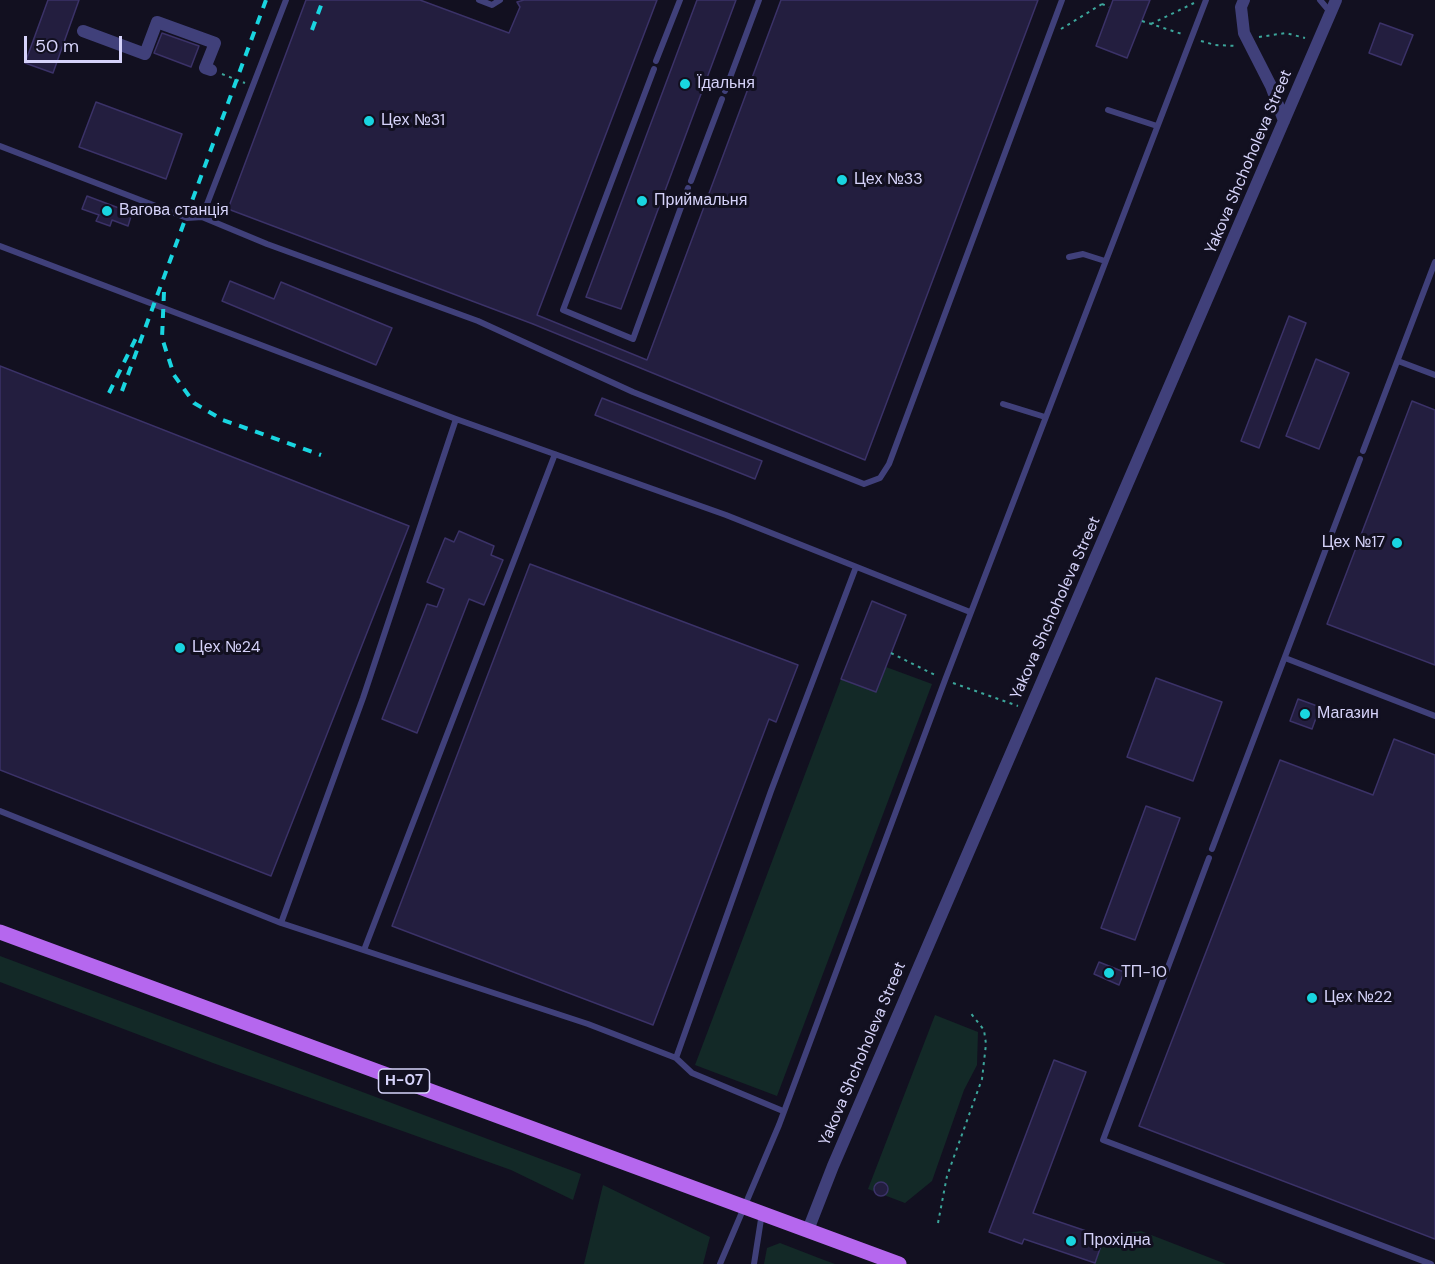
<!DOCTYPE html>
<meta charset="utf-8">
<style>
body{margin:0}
#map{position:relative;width:1435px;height:1264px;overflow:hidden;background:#121020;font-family:"DM Sans",sans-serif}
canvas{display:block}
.scale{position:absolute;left:24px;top:36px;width:98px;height:27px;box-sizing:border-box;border:3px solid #d6d3fa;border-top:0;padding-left:8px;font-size:18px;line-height:21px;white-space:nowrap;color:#d6d3fa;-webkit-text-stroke:4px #121020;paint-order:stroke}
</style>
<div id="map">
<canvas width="1435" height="1264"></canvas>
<div class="scale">50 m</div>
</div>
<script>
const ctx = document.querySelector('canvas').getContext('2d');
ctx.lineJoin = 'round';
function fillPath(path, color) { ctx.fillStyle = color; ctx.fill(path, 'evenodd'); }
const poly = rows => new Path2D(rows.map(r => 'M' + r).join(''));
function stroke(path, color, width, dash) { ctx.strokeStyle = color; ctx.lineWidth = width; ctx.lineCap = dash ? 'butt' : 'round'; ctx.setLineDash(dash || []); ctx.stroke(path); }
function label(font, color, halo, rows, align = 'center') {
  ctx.font = font + ' "DM Sans",sans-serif'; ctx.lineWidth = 6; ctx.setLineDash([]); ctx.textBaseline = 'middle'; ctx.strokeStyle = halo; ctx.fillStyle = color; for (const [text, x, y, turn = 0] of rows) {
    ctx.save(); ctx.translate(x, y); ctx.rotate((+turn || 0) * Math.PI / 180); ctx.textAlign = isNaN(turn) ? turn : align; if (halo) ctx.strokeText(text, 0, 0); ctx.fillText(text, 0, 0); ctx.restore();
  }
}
fillPath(poly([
 [886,667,932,684,777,1096,695,1065,841,679,876,692],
 [0,956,581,1174,573,1200,511,1170,213,1063,0,982],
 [935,1015,978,1032,977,1065,964,1090,932,1181,905,1203,868,1189],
 [603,1185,710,1237,703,1264,584,1264],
 [1141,1231,1226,1264,1095,1264,1104,1237],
 [780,1243,824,1260,835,1264,764,1264,767,1248]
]), '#132927');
const building = poly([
 [48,0,79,0,53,73,25,63,48,0],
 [306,0,420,0,509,33,520,7,517,2,524,0,657,0,537,315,647,360,781,0,1038,0,865,460,533,324,228,209,306,0],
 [697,0,736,0,621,309,586,297,697,0],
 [1113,0,1150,0,1127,58,1096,46,1113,0],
 [1380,23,1413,35,1401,65,1369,53,1380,23],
 [162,33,199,46,191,67,154,53,162,33],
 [96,102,182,134,166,179,79,147,96,102],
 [87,196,132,213,128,226,112,220,110,226,96,221,99,215,82,209,87,196],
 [230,281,274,299,281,282,392,328,376,365,222,301,230,281],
 [1289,316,1306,323,1259,448,1241,441,1289,316],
 [1316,359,1349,373,1319,449,1286,436,1316,359],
 [0,366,409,526,271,876,0,770,0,366],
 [602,398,762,461,755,479,595,415,602,398],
 [1412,401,1435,410,1435,665,1327,624,1412,401],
 [459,531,494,546,491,555,503,560,484,605,469,599,417,733,382,719,427,604,437,607,444,589,427,582,445,538,454,542,459,531],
 [530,564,798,665,776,722,769,719,653,1025,392,926,530,564],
 [872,601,906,615,876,692,841,679,872,601],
 [1156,678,1222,702,1193,781,1127,757,1156,678],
 [1298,699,1320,707,1312,729,1290,721,1298,699],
 [1394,739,1435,755,1435,1239,1139,1126,1280,760,1373,795,1394,739],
 [1146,806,1180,818,1135,940,1101,928,1146,806],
 [1099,962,1124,972,1119,985,1094,974,1099,962],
 [1054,1060,1086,1072,1033,1213,1104,1237,1095,1263,1024,1239,1022,1244,989,1232,1054,1060],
 '874 1189a7 7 0 1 1 14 0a7 7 0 1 1-14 0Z'
]);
fillPath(building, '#231e3f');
stroke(building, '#3b3268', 1.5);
stroke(poly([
 [1102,4,1109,7],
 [1142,21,1182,34],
 [1151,24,1194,3],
 [1061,29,1102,4],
 [1259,37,1286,33,1305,38],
 [1201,41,1215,45,1237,46],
 [222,74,245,83],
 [891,653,937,676],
 [953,683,1018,706],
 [938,1223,947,1176,982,1079,986,1044,984,1030,969,1011]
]), '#3ca69b', 2, [3, 4.5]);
stroke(poly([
 [479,0,492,5,500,0],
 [1320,0,1331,13],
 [656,61,680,0],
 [654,69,563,310,633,339,688,188],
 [725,91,759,0],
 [1108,110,1157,126],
 [0,146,187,218,202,217,267,244,478,321,633,392,864,484,880,478,889,464,1062,0],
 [691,181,722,99],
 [202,217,286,0],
 [0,246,456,419,726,515,970,612],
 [1069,257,1083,254,1105,261],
 [1398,361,1435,375],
 [1003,404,1045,417],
 [1363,451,1435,262],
 [1285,658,1435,716],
 [0,811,281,923,588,1024,676,1058,692,1073,783,1111],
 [1212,849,1360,459],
 [1209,858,1103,1140,1431,1264],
 [281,923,363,698,456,419],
 [364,950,555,454],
 [676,1058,771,791,856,567],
 [720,1264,779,1125,945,680,1206,0],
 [754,1264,762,1213]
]), '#40407a', 6);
stroke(poly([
 [1244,0,1241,7,1244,33,1271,86,1284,121],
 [83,31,145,54,157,22,215,43,205,68,211,70],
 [808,1230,833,1166,1336,0]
]), '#40407a', 12);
stroke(poly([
 [0,932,899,1264]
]), '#b567ee', 15);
stroke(poly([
 [312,30,323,0],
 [164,292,162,338,174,375,194,403,223,420,321,455],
 [122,391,266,0],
 [109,393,137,336]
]), '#19d5e0', 4, [9, 8]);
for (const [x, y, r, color] of [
 [685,84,6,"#19d5e0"],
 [369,121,6,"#19d5e0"],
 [842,180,6,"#19d5e0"],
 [642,201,6,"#19d5e0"],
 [107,211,6,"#19d5e0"],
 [1397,543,6,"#19d5e0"],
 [180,648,6,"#19d5e0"],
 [1305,714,6,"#19d5e0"],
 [1109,973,6,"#19d5e0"],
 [1312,998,6,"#19d5e0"],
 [1071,1241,6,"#19d5e0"]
]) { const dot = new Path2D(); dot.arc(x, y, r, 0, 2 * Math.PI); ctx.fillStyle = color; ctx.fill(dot); stroke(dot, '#121020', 2); }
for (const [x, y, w] of [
 [404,1081,51]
]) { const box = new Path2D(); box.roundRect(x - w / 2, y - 12, w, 24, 4.5); ctx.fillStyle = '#121020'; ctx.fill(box); stroke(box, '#d6d3fa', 1.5); }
label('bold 15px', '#d6d3fa', null, [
 ["Н-07",404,1081]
]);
label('16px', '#d6d3fa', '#121020', [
 ["Їдальня",697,84],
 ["Цех №31",381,121],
 ["Цех №33",854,180],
 ["Приймальня",654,201],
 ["Вагова станція",119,211],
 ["Цех №17",1385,543,"right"],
 ["Цех №24",192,648],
 ["Магазин",1317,714],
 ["ТП-10",1121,973],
 ["Цех №22",1324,998],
 ["Прохідна",1083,1241]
], 'left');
label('16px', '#d6d3fa', '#121020', [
 ["Yakova Shchoholeva Street",1249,162,-67],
 ["Yakova Shchoholeva Street",1056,608,-66],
 ["Yakova Shchoholeva Street",863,1054,-67]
]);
</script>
